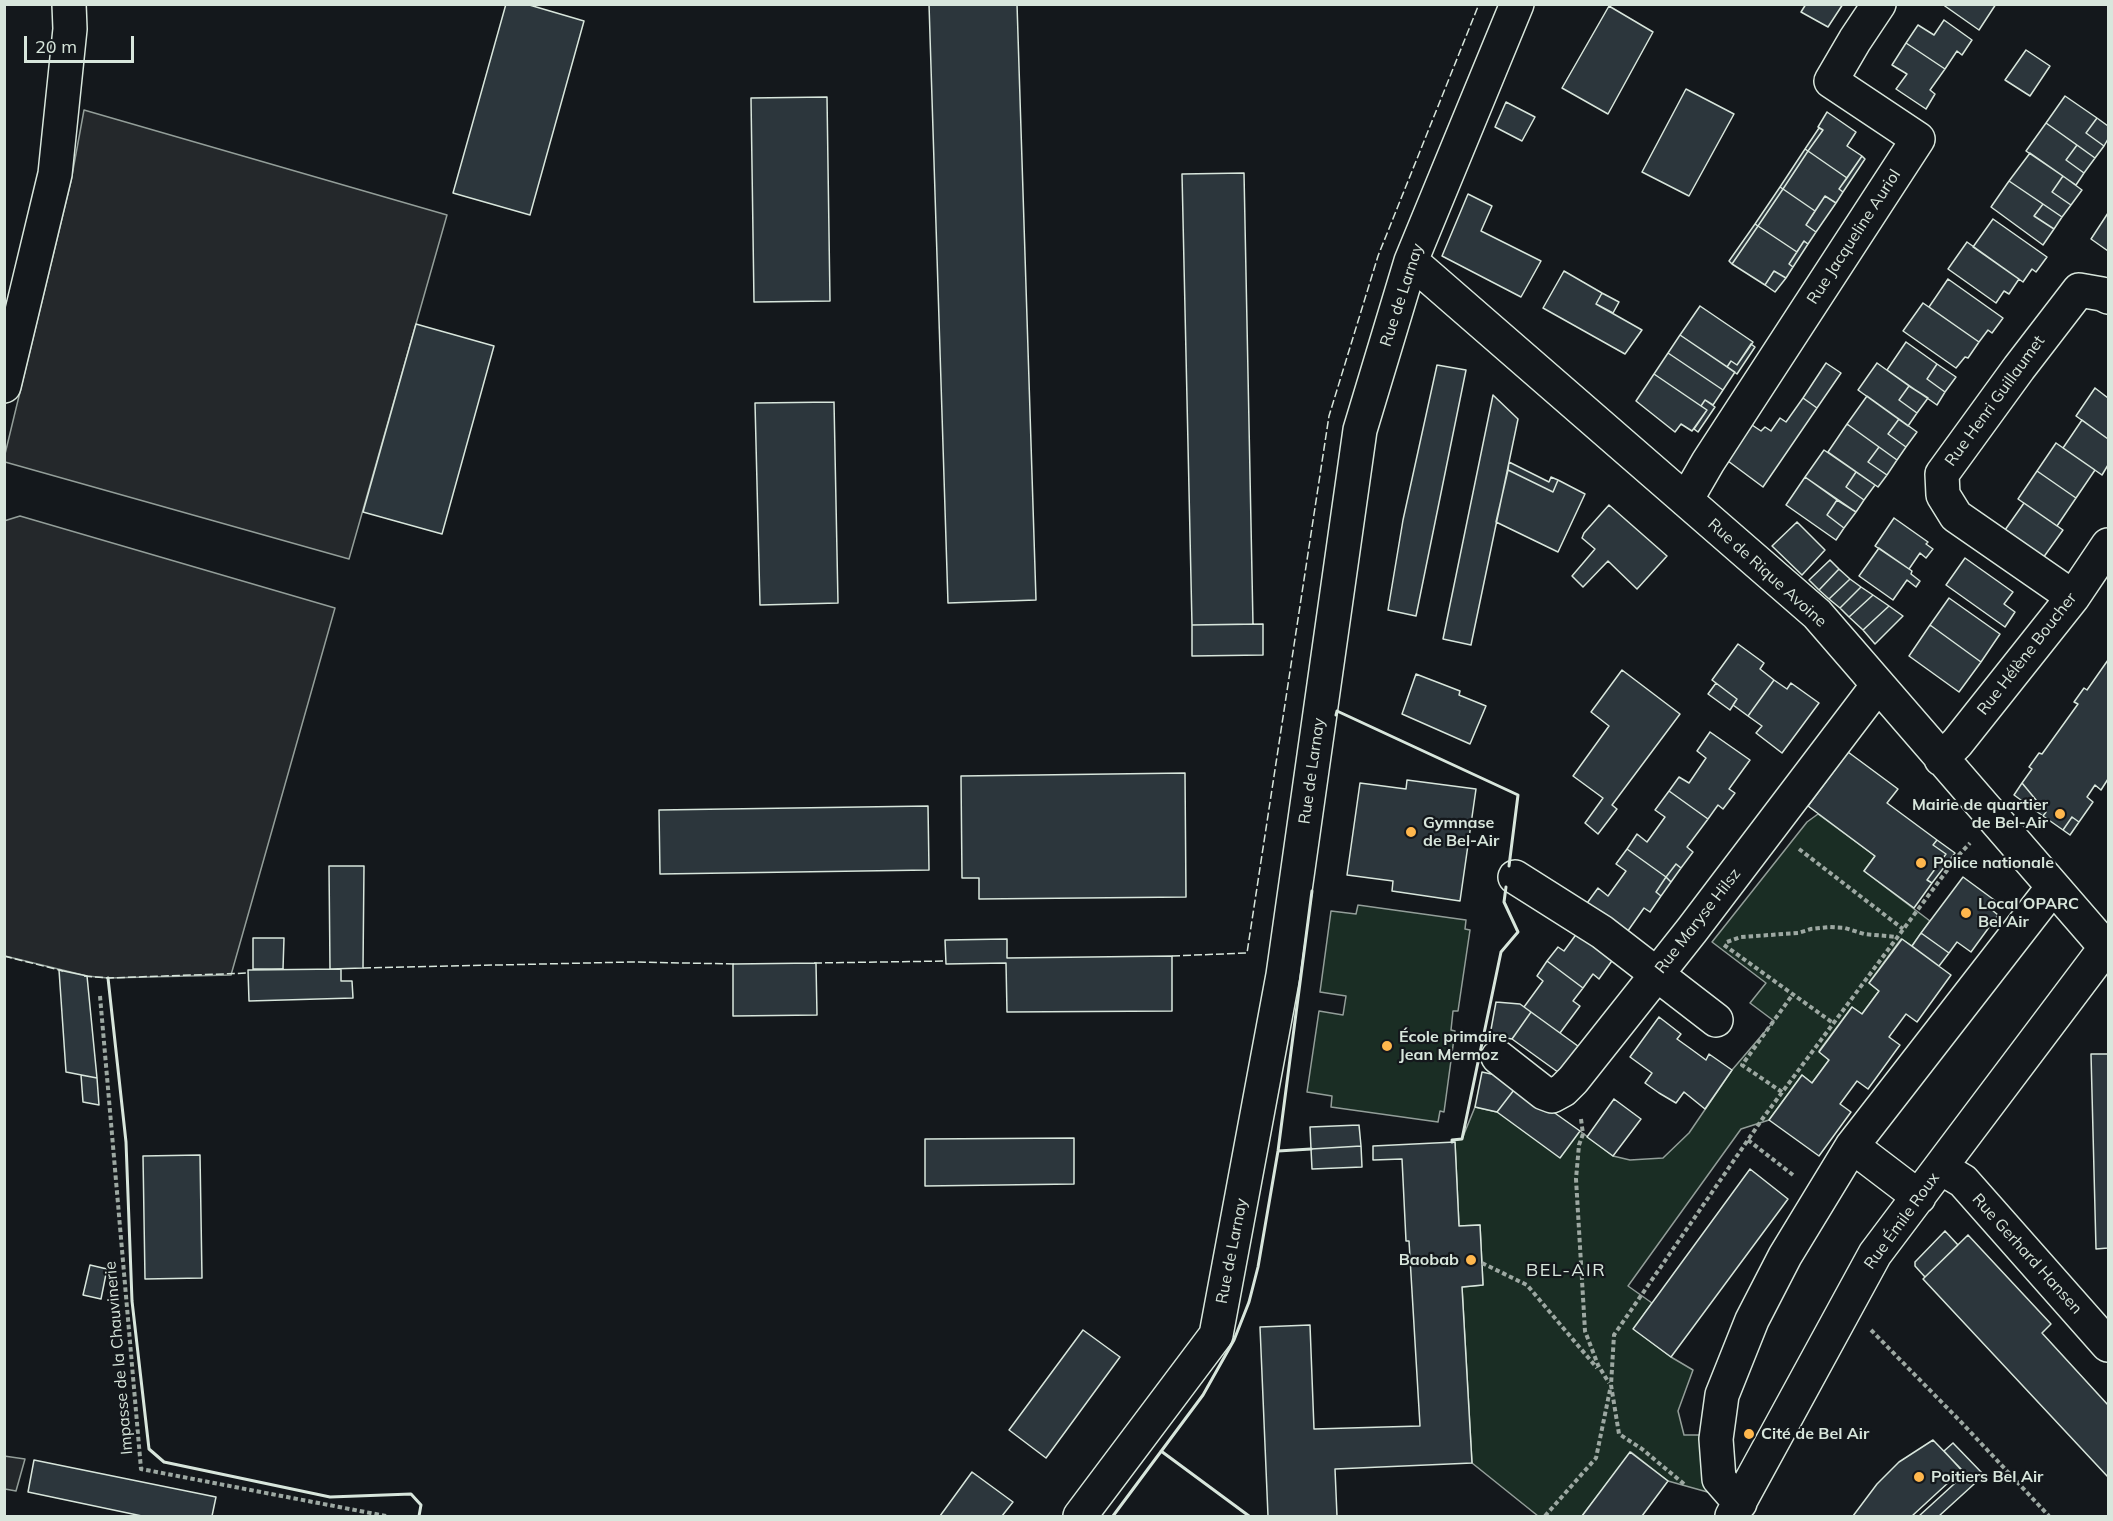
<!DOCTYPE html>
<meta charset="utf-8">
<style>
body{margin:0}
#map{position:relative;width:2113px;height:1521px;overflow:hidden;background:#14181c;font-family:Mulish,sans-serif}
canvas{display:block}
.frame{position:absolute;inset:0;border:6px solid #d8e6dc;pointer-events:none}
.scale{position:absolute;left:24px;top:36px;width:110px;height:27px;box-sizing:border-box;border:3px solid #d8e6dc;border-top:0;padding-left:8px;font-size:18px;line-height:21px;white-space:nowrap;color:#d8e6dc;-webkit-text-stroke:4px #14181c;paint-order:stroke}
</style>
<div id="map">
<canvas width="2113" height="1521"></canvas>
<div class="frame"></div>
<div class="scale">20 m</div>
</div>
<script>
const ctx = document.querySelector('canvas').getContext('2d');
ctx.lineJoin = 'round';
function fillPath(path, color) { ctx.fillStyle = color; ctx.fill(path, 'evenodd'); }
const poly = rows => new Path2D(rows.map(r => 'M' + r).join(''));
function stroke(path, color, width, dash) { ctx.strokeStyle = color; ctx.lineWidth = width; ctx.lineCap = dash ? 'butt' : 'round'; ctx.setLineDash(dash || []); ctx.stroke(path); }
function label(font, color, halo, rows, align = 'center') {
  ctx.font = font + ' Mulish,sans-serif'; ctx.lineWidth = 4.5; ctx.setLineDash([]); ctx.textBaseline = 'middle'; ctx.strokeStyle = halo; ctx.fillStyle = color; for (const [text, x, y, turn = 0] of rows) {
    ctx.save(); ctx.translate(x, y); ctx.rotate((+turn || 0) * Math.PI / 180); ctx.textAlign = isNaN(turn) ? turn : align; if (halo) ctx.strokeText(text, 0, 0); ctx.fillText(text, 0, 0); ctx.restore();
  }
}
const green = poly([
 [1818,814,1875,856,1864,871,1930,921,1912,946,1901,939,1869,983,1879,991,1862,1014,1852,1007,1819,1051,1829,1060,1812,1083,1802,1075,1769,1120,1741,1129,1628,1286,1652,1303,1634,1329,1671,1357,1693,1370,1678,1411,1684,1435,1705,1435,1711,1493,1668,1481,1631,1452,1582,1516,1538,1516,1472,1463,1462,1287,1483,1285,1480,1225,1459,1226,1455,1142,1452,1142,1452,1140,1462,1139,1475,1107,1580,1131,1613,1156,1630,1160,1663,1158,1689,1133,1732,1070,1774,1021,1750,1003,1766,983,1712,942,1807,822,1818,814],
 [1358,905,1466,920,1465,929,1470,930,1458,1011,1453,1011,1451,1030,1455,1031,1444,1112,1440,1111,1438,1122,1331,1107,1332,1096,1307,1092,1319,1011,1343,1015,1346,996,1320,992,1331,911,1356,914,1358,905]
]);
fillPath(green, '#1a2d24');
stroke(green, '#939e99', 1.5);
const parking = poly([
 [84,110,447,215,349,559,5,462,5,454,71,181,84,110],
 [20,516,335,608,231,975,108,978,87,976,5,956,4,521,20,516],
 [4,1456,25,1459,16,1491,5,1489,4,1456]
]);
fillPath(parking, '#24282b');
stroke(parking, '#939e99', 1.5);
const building = poly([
 [506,4,526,4,584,21,530,215,453,193,506,4],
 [929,4,1017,4,1036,600,948,603,929,4],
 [1806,4,1843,4,1828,27,1801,12,1806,4],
 [1942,4,1996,4,1979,30,1942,4],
 [1609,6,1653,32,1608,114,1562,88,1609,6],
 [1944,20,1972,40,1962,55,1957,51,1945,69,1906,43,1918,25,1934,35,1944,20],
 [1906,43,1945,69,1930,90,1935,94,1926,109,1896,89,1907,74,1892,65,1906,43],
 [2026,50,2050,66,2030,96,2005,80,2026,50],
 [1686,89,1734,114,1689,196,1642,172,1686,89],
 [2065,96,2097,118,2086,133,2104,146,2095,158,2046,123,2065,96],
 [827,97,830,301,754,302,751,98,827,97],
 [1506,102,1535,117,1522,141,1495,127,1506,102],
 [1827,112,1856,132,1847,146,1862,156,1847,178,1808,151,1823,130,1818,127,1827,112],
 [2097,118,2108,126,2108,139,2104,146,2086,133,2097,118],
 [2046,123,2077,145,2066,160,2084,173,2076,185,2026,151,2046,123],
 [1819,128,1823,130,1808,151,1805,149,1819,128],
 [2077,145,2095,158,2084,173,2066,160,2077,145],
 [1805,149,1808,151,1783,189,1780,187,1805,149],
 [1808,151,1847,178,1839,189,1843,192,1836,203,1825,196,1815,211,1783,189,1808,151],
 [2030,153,2063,176,2052,192,2071,205,2062,217,2009,181,2030,153],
 [1862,156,1865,159,1843,192,1839,189,1862,156],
 [1244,173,1253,624,1192,625,1182,174,1244,173],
 [2063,176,2082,190,2071,205,2052,192,2063,176],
 [2009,181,2043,204,2034,216,2054,229,2043,245,1991,207,2009,181],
 [1780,187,1783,189,1758,226,1755,224,1780,187],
 [1783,189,1815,211,1806,225,1816,232,1808,244,1804,241,1797,252,1758,226,1783,189],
 [1468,194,1492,206,1481,231,1541,261,1521,297,1442,256,1468,194],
 [1825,196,1836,203,1816,232,1806,225,1825,196],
 [2043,204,2062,217,2054,229,2034,216,2043,204],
 [2108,213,2108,251,2091,239,2108,213],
 [1993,219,2047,257,2036,272,2032,269,2023,282,1973,247,1993,219],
 [1755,224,1758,226,1732,264,1729,261,1755,224],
 [1758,226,1797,252,1789,264,1793,267,1786,278,1774,271,1765,285,1732,264,1758,226],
 [1804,241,1808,244,1793,267,1789,264,1804,241],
 [1967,242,2019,279,2009,294,2004,291,1996,303,1948,269,1967,242],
 [1564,271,1602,293,1596,304,1642,330,1625,354,1543,308,1564,271],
 [1774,271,1786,278,1775,292,1765,285,1774,271],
 [1948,279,2003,318,1992,333,1988,330,1979,342,1929,307,1948,279],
 [1602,293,1619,302,1613,313,1596,304,1602,293],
 [1923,303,1979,342,1968,358,1965,357,1956,368,1903,331,1923,303],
 [1700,306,1753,342,1737,365,1731,361,1727,367,1680,335,1700,306],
 [416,324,494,346,442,534,363,512,416,324],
 [1680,335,1735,372,1723,390,1668,353,1680,335],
 [1906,342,1937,364,1927,379,1945,392,1937,405,1887,370,1906,342],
 [1751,344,1755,347,1737,374,1727,367,1731,361,1737,365,1751,344],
 [1668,353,1723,390,1713,405,1705,400,1701,406,1654,374,1668,353],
 [1826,363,1841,373,1817,408,1803,398,1826,363],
 [1877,363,1909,386,1899,400,1917,413,1908,426,1858,390,1877,363],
 [1937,364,1956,377,1945,392,1927,379,1937,364],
 [1437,365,1466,370,1416,616,1388,610,1403,520,1437,365],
 [1654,374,1707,410,1692,431,1681,424,1675,432,1636,401,1654,374],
 [1909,386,1928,398,1917,413,1899,400,1909,386],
 [2095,388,2108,398,2108,439,2076,416,2095,388],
 [1493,395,1518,419,1471,645,1443,639,1493,395],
 [1867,396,1899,419,1888,434,1906,447,1897,460,1847,424,1867,396],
 [1803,398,1817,408,1763,487,1728,461,1752,425,1761,431,1765,427,1771,431,1780,418,1786,422,1803,398],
 [1705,400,1715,407,1698,432,1694,429,1707,410,1701,406,1705,400],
 [834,402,838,603,760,605,755,403,834,402],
 [1899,419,1917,432,1906,447,1888,434,1899,419],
 [2082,420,2108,439,2108,465,2102,475,2063,448,2082,420],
 [1847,424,1879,447,1868,462,1887,475,1878,487,1828,452,1847,424],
 [2056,443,2095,470,2076,498,2037,471,2056,443],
 [1879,447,1897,460,1887,475,1868,462,1879,447],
 [1824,450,1856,472,1846,487,1864,500,1856,512,1805,477,1824,450],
 [1509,462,1549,482,1551,477,1558,480,1553,492,1508,470,1509,462],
 [1508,470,1553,492,1558,480,1585,494,1558,552,1496,522,1508,470],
 [2037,471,2076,498,2057,526,2018,499,2037,471],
 [1856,472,1875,485,1864,500,1846,487,1856,472],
 [1805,477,1837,500,1827,515,1844,528,1836,540,1786,505,1805,477],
 [1837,500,1856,512,1844,528,1827,515,1837,500],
 [2024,503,2063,530,2043,558,2005,530,2024,503],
 [1609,505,1667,556,1637,589,1608,561,1583,587,1572,576,1595,549,1582,538,1584,533,1609,505],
 [1894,518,1928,542,1926,544,1933,549,1926,558,1920,553,1909,569,1875,546,1894,518],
 [1797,522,1825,550,1802,575,1772,546,1797,522],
 [1879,548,1912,571,1911,574,1920,581,1916,587,1907,580,1893,600,1859,576,1879,548],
 [1965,558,2013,592,2004,604,2015,612,2005,627,1946,585,1965,558],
 [1830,560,1839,569,1819,590,1809,580,1830,560],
 [1839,569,1850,579,1829,599,1819,590,1839,569],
 [1850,579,1861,587,1840,608,1829,599,1850,579],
 [1861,587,1873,595,1849,617,1840,608,1861,587],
 [1873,595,1889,606,1863,630,1849,617,1873,595],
 [1949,598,2000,634,1981,662,1930,625,1949,598],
 [1889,606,1903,616,1875,644,1863,630,1889,606],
 [1263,624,1263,655,1192,656,1192,625,1263,624],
 [1930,625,1981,662,1959,692,1909,656,1930,625],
 [1738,644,1764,663,1760,669,1774,680,1748,716,1733,705,1737,699,1712,680,1738,644],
 [2108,660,2108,779,2101,790,2095,785,2087,797,2093,802,2079,822,2072,817,2063,830,2043,816,2046,812,2022,783,2032,769,2029,767,2039,753,2042,754,2078,704,2074,702,2084,688,2087,690,2108,660],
 [1622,670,1680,714,1612,805,1617,809,1598,834,1585,823,1603,798,1573,776,1609,726,1591,712,1622,670],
 [1416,674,1460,691,1459,695,1486,706,1470,744,1402,714,1416,674],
 [1774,680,1787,689,1791,683,1819,703,1782,753,1756,733,1762,726,1748,716,1774,680],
 [1716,683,1737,699,1730,710,1708,694,1716,683],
 [1710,732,1750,760,1729,789,1735,793,1723,809,1718,805,1708,819,1669,791,1679,777,1689,783,1706,758,1697,751,1710,732],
 [1848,752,1898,789,1887,803,1937,840,1933,845,1946,854,1927,880,1932,883,1914,908,1864,871,1875,856,1808,806,1848,752],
 [1185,773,1186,897,979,899,979,878,962,878,961,776,1185,773],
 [1407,780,1476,789,1460,901,1392,891,1393,881,1347,875,1360,783,1406,789,1407,780],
 [2022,783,2046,812,2043,816,2014,795,2022,783],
 [1669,791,1708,819,1687,847,1693,852,1681,868,1676,864,1666,877,1627,849,1637,834,1647,842,1665,817,1655,810,1669,791],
 [928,806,929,870,660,874,659,810,928,806],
 [2072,817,2079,822,2070,835,2063,830,2072,817],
 [1937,840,1955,853,1932,883,1927,880,1946,854,1933,845,1937,840],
 [1627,849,1666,877,1656,892,1661,896,1650,912,1644,908,1625,935,1585,906,1598,888,1608,896,1626,871,1616,864,1627,849],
 [1676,864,1681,868,1671,882,1666,877,1676,864],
 [329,866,364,866,363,968,330,969,329,866],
 [1666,877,1671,882,1661,896,1656,892,1666,877],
 [1963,877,1997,902,1992,910,1998,915,1971,952,1957,942,1949,953,1921,933,1963,877],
 [1583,925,1619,951,1599,979,1593,974,1583,988,1547,961,1558,947,1564,951,1583,925],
 [1921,933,1949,953,1939,966,1912,946,1921,933],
 [253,938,284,938,283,969,253,969,253,938],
 [1007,939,1007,958,1172,956,1172,1011,1007,1012,1006,963,946,964,945,940,1007,939],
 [1902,939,1951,975,1917,1022,1906,1014,1889,1037,1900,1045,1868,1089,1857,1081,1840,1104,1851,1112,1819,1156,1769,1120,1802,1075,1812,1083,1829,1060,1819,1052,1852,1007,1862,1014,1879,991,1869,983,1902,939],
 [1547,961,1583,988,1573,1001,1580,1006,1560,1033,1524,1007,1543,981,1537,976,1547,961],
 [816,963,817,1015,733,1016,733,964,816,963],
 [341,969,341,981,352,981,353,998,249,1001,248,970,341,969],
 [59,970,87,976,97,1078,66,1072,59,970],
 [1496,1002,1520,1004,1531,1012,1512,1039,1490,1035,1496,1002],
 [1531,1012,1582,1049,1562,1075,1512,1039,1531,1012],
 [1659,1017,1681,1034,1677,1039,1691,1049,1706,1060,1709,1054,1732,1070,1705,1109,1684,1092,1676,1103,1659,1093,1645,1083,1652,1073,1630,1057,1659,1017],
 [2091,1054,2108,1054,2108,1248,2096,1249,2091,1054],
 [1482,1072,1505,1077,1517,1086,1497,1112,1475,1107,1482,1072],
 [81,1075,97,1078,99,1105,83,1102,81,1075],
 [1517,1086,1580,1131,1560,1158,1497,1112,1517,1086],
 [1614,1099,1641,1119,1613,1156,1587,1137,1614,1099],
 [1359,1125,1361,1146,1311,1149,1310,1127,1359,1125],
 [1074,1138,1074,1184,925,1186,925,1139,1074,1138],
 [1455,1142,1459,1226,1480,1225,1483,1285,1462,1287,1472,1463,1335,1469,1337,1516,1268,1516,1260,1327,1310,1325,1314,1429,1420,1426,1409,1241,1406,1241,1402,1159,1373,1160,1373,1146,1455,1142],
 [1361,1146,1362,1167,1312,1169,1311,1149,1361,1146],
 [200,1155,202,1278,145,1279,143,1156,200,1155],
 [1750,1169,1788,1199,1671,1357,1633,1329,1750,1169],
 [1945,1231,1958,1245,1925,1277,1915,1266,1915,1262,1945,1231],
 [1968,1235,2051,1324,2042,1333,2108,1405,2108,1477,1923,1279,1968,1235],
 [90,1265,107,1269,101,1299,83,1295,90,1265],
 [1083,1330,1120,1357,1046,1458,1009,1430,1083,1330],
 [1933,1440,1962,1470,1912,1516,1853,1516,1877,1484,1899,1462,1933,1440],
 [1953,1443,1984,1475,1939,1516,1919,1516,1965,1474,1944,1451,1953,1443],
 [1630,1452,1668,1481,1642,1516,1582,1516,1630,1452],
 [34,1460,216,1497,212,1516,142,1516,28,1492,34,1460],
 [972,1472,1013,1502,1002,1516,940,1516,972,1472]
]);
fillPath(building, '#2c363c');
stroke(building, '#d8e6dc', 1.5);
const minor = poly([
 [1411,261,1817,614,2108,950],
 [4,386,55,174,70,29,69,4],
 [1686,500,1708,462,1918,139,1831,81,1855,40,1879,4],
 [2073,597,1956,516,1943,495,1942,474,2019,368,2079,290,2102,294,2108,297],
 [1941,759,1957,743,2073,597,2108,545],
 [1515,877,1602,932,1716,1020],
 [1498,1057,1544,1093,1552,1096,1563,1090,1573,1080,1692,930,1878,685],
 [1941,1168,1963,1181,2108,1345],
 [1919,1197,1852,1146,2053,887],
 [1740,1503,1719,1479,1716,1439,1722,1395,1752,1320,1785,1256,1852,1146],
 [1080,1516,1216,1335,1283,975,1360,430,1411,261,1517,4],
 [1732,1516,1875,1254,2106,947]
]);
stroke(minor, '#d8e6dc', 36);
stroke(poly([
 [1799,849,1903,929],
 [1727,942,1741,937,1798,933,1811,929,1830,927,1845,928,1864,934,1897,937],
 [1724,945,1833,1023],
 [100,996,141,1469,386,1516],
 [1782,1092,1742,1065,1793,994],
 [1581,1119,1583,1134,1579,1145,1576,1179,1585,1331,1598,1365,1609,1383],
 [1748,1140,1793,1175],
 [1482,1263,1527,1285,1597,1368],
 [1871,1330,1962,1423,2049,1516],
 [1684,1484,1642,1449,1619,1434,1611,1385,1614,1335,1763,1118,1957,857,1970,843],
 [1545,1516,1596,1458,1610,1390]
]), '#9da8a2', 4, [4.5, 3]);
stroke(minor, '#14181c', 33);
stroke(poly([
 [4,956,63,971],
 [1172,956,1247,953,1329,416,1378,256,1479,4],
 [814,963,946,961],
 [363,968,632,962,736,964],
 [84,976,108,978,249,973]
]), '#d8e6dc', 1.5, [8, 3]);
stroke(poly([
 [1336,715,1337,711,1518,795,1509,866],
 [108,978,126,1142,132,1301,149,1449,164,1462,330,1497,411,1494,421,1505,419,1516],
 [1452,1142,1452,1140,1462,1139,1501,952,1518,932,1504,902,1506,887],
 [1278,1151,1311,1149],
 [1161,1451,1249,1516],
 [1113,1516,1203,1395,1234,1340,1249,1302,1258,1267,1278,1151,1312,891]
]), '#d8e6dc', 3);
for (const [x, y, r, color] of [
 [2060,814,6,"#ffb74d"],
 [1411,832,6,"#ffb74d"],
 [1921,863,6,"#ffb74d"],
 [1966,913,6,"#ffb74d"],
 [1387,1046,6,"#ffb74d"],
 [1471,1260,6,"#ffb74d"],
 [1749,1434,6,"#ffb74d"],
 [1919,1477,6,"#ffb74d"]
]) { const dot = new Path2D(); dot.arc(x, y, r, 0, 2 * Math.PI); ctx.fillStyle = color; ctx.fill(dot); stroke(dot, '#14181c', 2); }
label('16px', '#d8e6dc', '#14181c', [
 ["Rue Jacqueline Auriol",1854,237,-57],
 ["Rue de Larnay",1402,295,-72],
 ["Rue Henri Guillaumet",1995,401,-54],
 ["Rue de Rique Avoine",1767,573,42],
 ["Rue Hélène Boucher",2027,654,-52],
 ["Rue de Larnay",1312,771,-82],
 ["Rue Maryse Hilsz",1698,921,-52],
 ["Rue Émile Roux",1902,1221,-54],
 ["Rue de Larnay",1232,1251,-79],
 ["Rue Gerhard Hansen",2027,1254,48],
 ["Impasse de la Chauvinerie",119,1358,-95]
]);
label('bold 16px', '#d8e6dc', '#14181c', [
 ["Mairie de quartier",2048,805,"right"],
 ["de Bel-Air",2048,823,"right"],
 ["Gymnase",1423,823],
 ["de Bel-Air",1423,841],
 ["Police nationale",1933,863],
 ["Local OPARC",1978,904],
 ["Bel Air",1978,922],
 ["École primaire",1399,1037],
 ["Jean Mermoz",1399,1055],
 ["Baobab",1459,1260,"right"],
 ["Cité de Bel Air",1761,1434],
 ["Poitiers Bel Air",1931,1477]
], 'left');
ctx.letterSpacing = '1.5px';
label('18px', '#d8e6dc', '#14181c', [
 ["BEL-AIR",1566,1271]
]);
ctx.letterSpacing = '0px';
</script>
